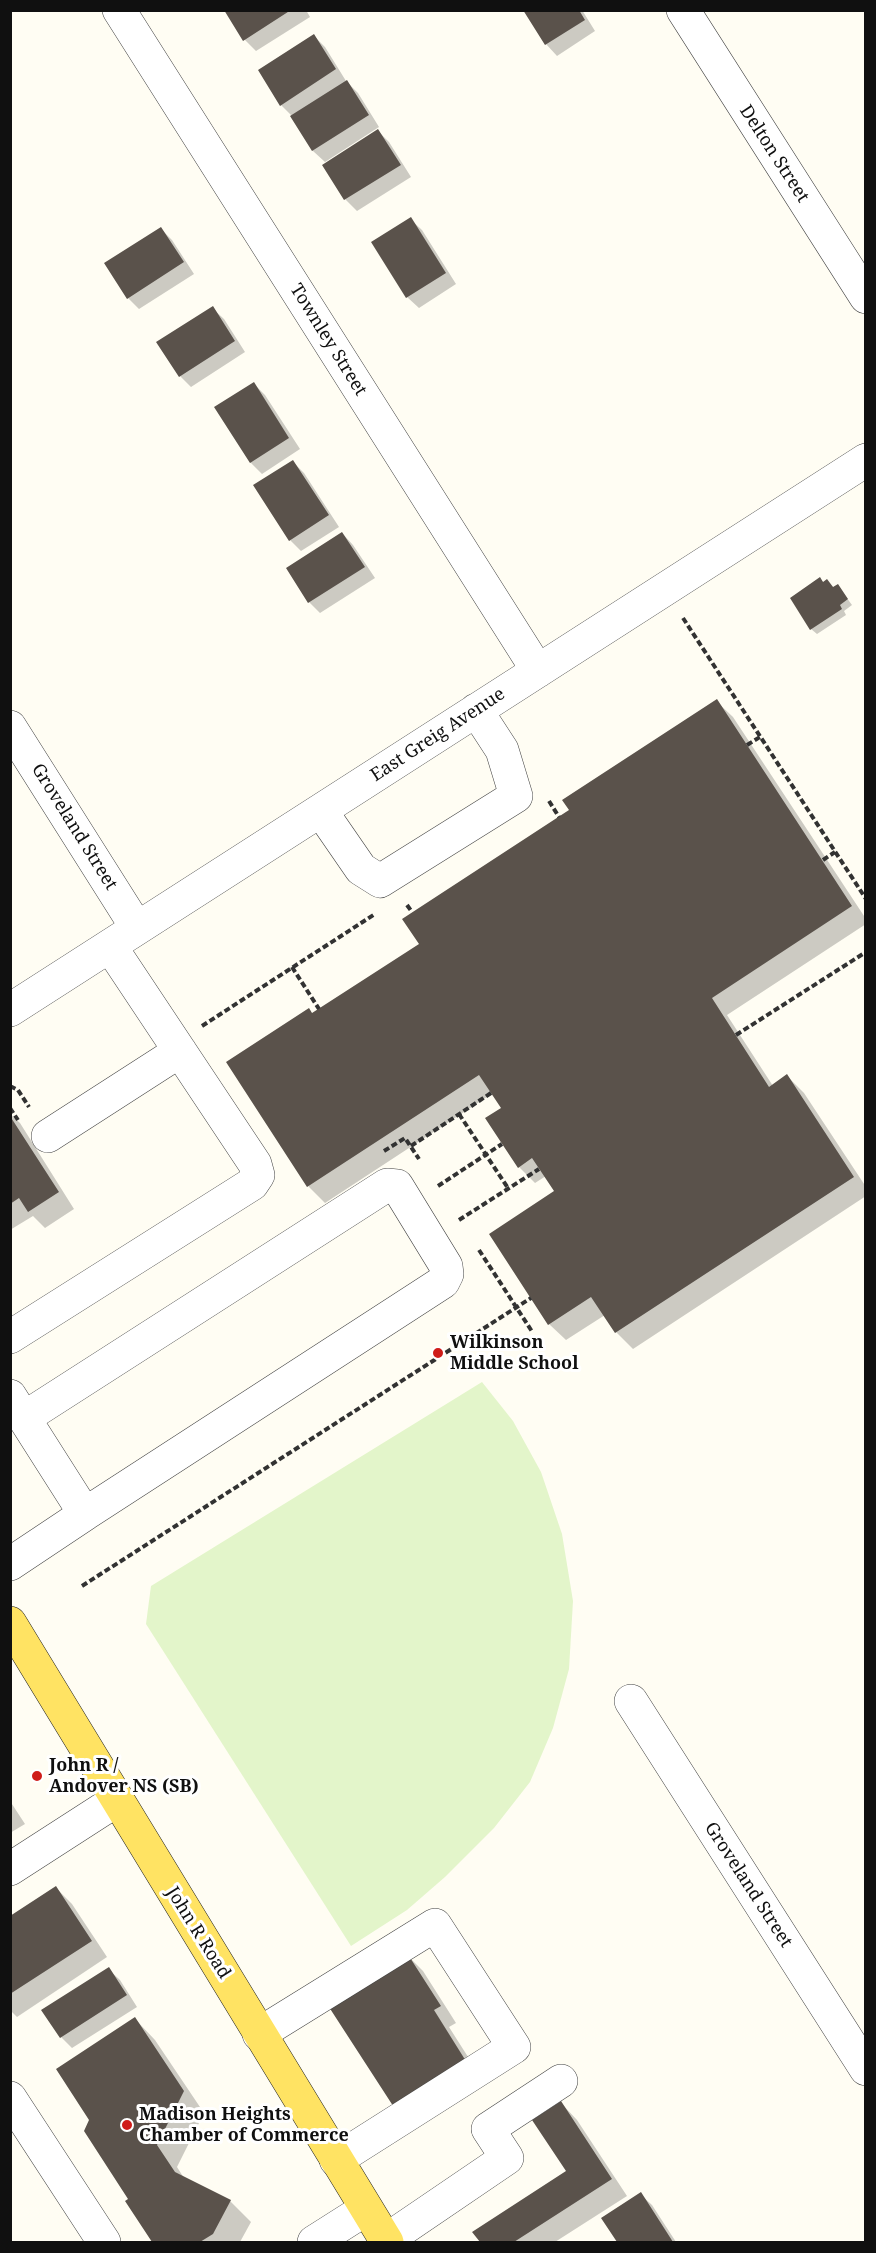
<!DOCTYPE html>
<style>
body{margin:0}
#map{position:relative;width:876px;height:2253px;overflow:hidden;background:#fffdf3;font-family:"Noto Serif",serif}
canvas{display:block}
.frame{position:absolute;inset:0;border:12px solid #101010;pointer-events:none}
</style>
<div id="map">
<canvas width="876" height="2253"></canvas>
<div class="frame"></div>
</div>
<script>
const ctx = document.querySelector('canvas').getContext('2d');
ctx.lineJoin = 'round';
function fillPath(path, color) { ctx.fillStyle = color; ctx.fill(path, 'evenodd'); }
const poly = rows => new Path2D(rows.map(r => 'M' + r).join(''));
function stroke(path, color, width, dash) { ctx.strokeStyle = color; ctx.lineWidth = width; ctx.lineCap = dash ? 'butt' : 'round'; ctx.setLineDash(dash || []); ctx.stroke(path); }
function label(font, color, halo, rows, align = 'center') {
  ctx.font = font + ' "Noto Serif",serif'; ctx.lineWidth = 6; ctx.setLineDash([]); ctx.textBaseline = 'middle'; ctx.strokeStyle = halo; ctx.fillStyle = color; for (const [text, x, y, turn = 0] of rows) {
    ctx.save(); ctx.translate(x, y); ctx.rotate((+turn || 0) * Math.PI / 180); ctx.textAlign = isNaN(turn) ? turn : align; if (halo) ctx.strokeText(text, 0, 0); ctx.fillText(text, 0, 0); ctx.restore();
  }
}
fillPath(poly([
 [482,1382,513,1421,541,1472,562,1534,573,1601,569,1669,553,1728,530,1782,494,1828,445,1877,407,1910,351,1946,146,1624,151,1586]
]), '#e3f5ca');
fillPath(poly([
 [226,10,306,10,310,17,256,51,245,40],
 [525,10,582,10,595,31,557,56,546,44],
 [314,36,325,47,346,81,358,93,379,127,325,162,313,151,292,116,281,105],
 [378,131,389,142,411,177,357,211,345,199,324,166],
 [410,219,422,230,456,284,419,308,407,297,373,243],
 [161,229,172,240,194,274,139,309,128,298],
 [212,308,224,319,245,352,191,387,180,376],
 [254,384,265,395,300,449,262,474,251,463,216,408],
 [293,462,304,473,339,527,301,551,290,540],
 [342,533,353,545,375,578,320,613,309,602],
 [820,579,824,583,827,581,834,588,838,586,852,605,844,611,846,615,817,634,811,629],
 [716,701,733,717,866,919,866,924,727,1015,773,1086,787,1076,804,1093,866,1187,866,1196,633,1349,616,1332,605,1315,566,1340,549,1324,556,1192,546,1176,535,1183,519,1167,503,1109,493,1093,325,1203,309,1187,228,1062,313,1015,421,944,571,810],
 [10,1114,20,1123,74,1209,45,1228,33,1216,10,1230],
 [10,1801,25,1824,10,1833],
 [56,1888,72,1904,107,1957,17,2017,10,2010,10,1918],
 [406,1954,423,1971,456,2023,449,2027,484,2082,414,2128],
 [108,1969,120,1980,137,2007,72,2048,61,2037],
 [135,2019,155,2040,204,2113,177,2167,184,2178,230,2201,251,2222,240,2242,154,2242,127,2202,130,2199],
 [561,2103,577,2120,627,2196,555,2242,481,2242,474,2232,568,2172],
 [640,2194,652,2205,676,2242,619,2242,603,2218]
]), '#0003');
fillPath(poly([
 [224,10,291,10,243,41],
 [523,10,579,10,585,20,545,45],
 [314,34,336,69,280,106,258,70],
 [347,80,369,115,312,151,290,116],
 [378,129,401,165,344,200,322,165],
 [411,217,446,273,406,298,371,242],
 [161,227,184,262,127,299,104,263],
 [213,306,235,341,179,377,156,342],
 [254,382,289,438,250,463,214,407],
 [293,460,329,515,289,541,253,485],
 [342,532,365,567,308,603,286,568],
 [820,577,823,582,827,579,833,587,838,584,848,599,840,605,842,609,810,630,790,598],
 [717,699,852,906,712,998,769,1087,787,1074,854,1177,615,1333,591,1297,548,1325,489,1234,554,1191,532,1158,518,1168,485,1118,501,1108,479,1075,307,1187,226,1062,309,1008,312,1013,419,944,402,919,569,810,562,800],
 [10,1116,59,1192,28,1212,19,1198,10,1204],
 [56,1886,92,1941,10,1994,10,1916],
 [407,1953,441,2006,434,2010,469,2066,397,2112,327,2004],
 [109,1967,127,1995,60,2038,41,2010],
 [135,2017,184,2091,157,2145,175,2172,231,2200,213,2234,200,2242,152,2242,125,2201,128,2199,84,2131,89,2120,56,2069],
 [561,2101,612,2179,514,2242,480,2242,472,2232,566,2171,532,2120],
 [641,2192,673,2242,617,2242,601,2218]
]), '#5a524b');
const minor = poly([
 [119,10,538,671],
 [683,10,866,297],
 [10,727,137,928],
 [321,811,361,869,380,881,516,796,502,750,476,710],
 [10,1010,866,460],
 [48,1136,180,1051],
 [10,1337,252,1184,258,1175,255,1164,110,946],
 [10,1396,85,1514,10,1564],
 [24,1418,387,1185,397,1186,446,1266,447,1274,443,1282,85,1514],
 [631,1701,866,2069],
 [10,1869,117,1800],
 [259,2034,435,1925,514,2047,336,2160],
 [10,2098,104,2242],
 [385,2241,507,2158,488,2129,561,2081],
 [314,2242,366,2209]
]);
const major = poly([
 [10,1623,387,2242]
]);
stroke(minor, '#434343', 34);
stroke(major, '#212121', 34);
stroke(poly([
 [683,618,866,899],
 [747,745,760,737],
 [549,801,559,817],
 [823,860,835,852],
 [407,905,412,912],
 [292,967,319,1009],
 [202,1026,375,914],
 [736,1035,866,952],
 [10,1086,18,1090,29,1107],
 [10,1108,18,1120],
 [459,1114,508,1188],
 [411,1146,491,1093],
 [384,1151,405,1138,419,1159],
 [438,1186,502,1144],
 [459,1220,539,1169],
 [479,1250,533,1333],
 [82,1586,531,1298]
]), '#323232', 4, [6, 3]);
stroke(minor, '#fff', 33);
stroke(major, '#ffe363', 33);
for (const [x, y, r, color] of [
 [438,1353,6,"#cf1c19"],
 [37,1776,6,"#cf1c19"],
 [127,2125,6,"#cf1c19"]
]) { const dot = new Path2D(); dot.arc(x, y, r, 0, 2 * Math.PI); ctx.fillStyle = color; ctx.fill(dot); stroke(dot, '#fff', 2); }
label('18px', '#101010', '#fff', [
 ["Delton Street",774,154,57],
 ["Townley Street",328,340,58],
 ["East Greig Avenue",438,735,-33],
 ["Groveland Street",74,827,58],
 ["Groveland Street",748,1885,57],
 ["John R Road",198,1933,58]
]);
label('bold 18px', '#101010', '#fff', [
 ["Wilkinson",450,1343],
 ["Middle School",450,1364],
 ["John R /",49,1766],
 ["Andover NS (SB)",49,1787],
 ["Madison Heights",139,2115],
 ["Chamber of Commerce",139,2136]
], 'left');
</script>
